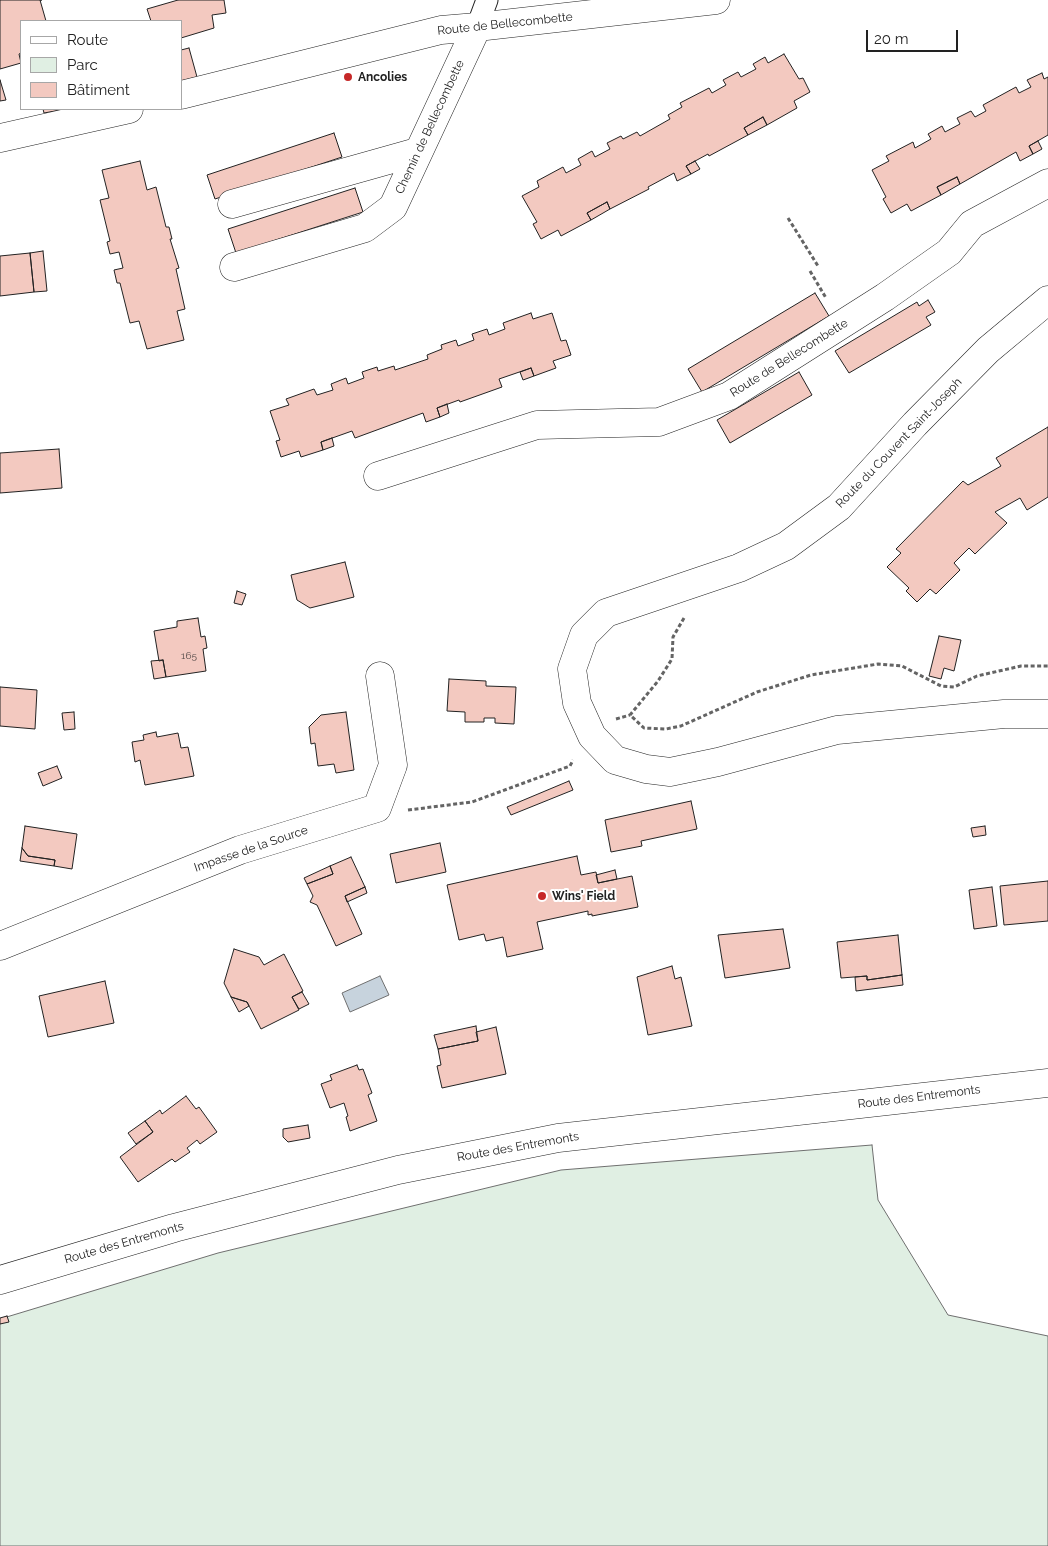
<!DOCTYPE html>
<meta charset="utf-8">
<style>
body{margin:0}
#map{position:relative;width:1048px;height:1546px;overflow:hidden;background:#fff;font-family:Raleway,sans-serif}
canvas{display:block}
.legend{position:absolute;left:20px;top:20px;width:162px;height:90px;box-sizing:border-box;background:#fff;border:1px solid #a7a7a7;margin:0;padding:6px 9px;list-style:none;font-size:15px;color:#222}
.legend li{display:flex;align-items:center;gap:10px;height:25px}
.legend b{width:25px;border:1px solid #a7a7a7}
.scale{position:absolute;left:866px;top:30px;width:92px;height:22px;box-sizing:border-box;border:2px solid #222;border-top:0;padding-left:6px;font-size:15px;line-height:18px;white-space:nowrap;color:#222;-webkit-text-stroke:4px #fff;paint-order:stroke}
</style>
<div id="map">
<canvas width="1048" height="1546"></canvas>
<ul class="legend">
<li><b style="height:6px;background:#fff"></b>Route</li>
<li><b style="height:14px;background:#e0efe3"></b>Parc</li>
<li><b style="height:14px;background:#f3c9c0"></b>Bâtiment</li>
</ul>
<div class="scale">20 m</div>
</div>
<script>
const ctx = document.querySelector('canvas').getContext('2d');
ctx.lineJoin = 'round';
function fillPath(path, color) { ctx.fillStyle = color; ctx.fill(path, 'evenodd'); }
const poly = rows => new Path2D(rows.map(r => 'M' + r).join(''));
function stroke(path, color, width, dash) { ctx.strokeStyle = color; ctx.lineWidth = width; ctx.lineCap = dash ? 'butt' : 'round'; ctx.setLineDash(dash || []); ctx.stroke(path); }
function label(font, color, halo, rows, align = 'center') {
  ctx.font = font + ' Raleway,sans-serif'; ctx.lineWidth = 4; ctx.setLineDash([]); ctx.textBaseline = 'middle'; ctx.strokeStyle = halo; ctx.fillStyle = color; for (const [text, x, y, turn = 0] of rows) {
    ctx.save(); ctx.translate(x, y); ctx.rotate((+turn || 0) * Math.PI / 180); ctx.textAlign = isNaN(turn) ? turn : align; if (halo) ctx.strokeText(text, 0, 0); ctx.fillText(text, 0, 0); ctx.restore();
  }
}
const green = poly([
 [872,1145,878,1200,948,1315,1048,1336,1048,1546,0,1546,0,1319,218,1253,561,1170,872,1145]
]);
fillPath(green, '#e0efe3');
stroke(green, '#6f6f6f', 1);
const water = poly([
 [380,976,389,995,350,1012,342,993,380,976]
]);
fillPath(water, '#c7d3dd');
stroke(water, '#6f6f6f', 1);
const building = poly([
 [0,0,42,0,40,0,46,21,21,21,21,53,19,54,21,63,0,69,0,0],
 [178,0,224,0,226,13,212,15,214,28,181,38,181,21,151,21,147,9,178,0],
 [189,48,197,77,181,81,181,50,189,48],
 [784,54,799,79,803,78,810,92,794,101,797,108,767,125,763,117,744,128,748,135,709,156,708,154,686,166,691,174,677,181,674,173,648,187,649,189,610,209,607,202,587,213,591,220,561,236,558,230,541,239,533,224,537,222,522,196,539,187,537,181,563,167,566,173,581,165,578,159,592,151,595,157,610,149,607,143,621,136,623,139,637,132,640,136,670,119,668,115,682,107,680,103,709,88,712,93,726,85,723,80,738,72,741,77,756,69,753,64,765,57,768,63,784,54],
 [1042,73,1044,79,1048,77,1048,135,1029,146,1033,154,1020,161,1016,152,960,184,957,177,937,187,941,195,911,211,907,204,891,213,883,199,886,197,872,170,889,161,886,156,913,142,915,148,931,139,928,134,942,126,945,132,960,124,957,118,971,111,975,117,986,111,983,105,1016,87,1019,93,1031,87,1027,80,1042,73],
 [0,80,6,100,0,101,0,80],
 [43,109,66,109,44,113,43,109],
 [763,117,767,125,748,135,744,128,763,117],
 [334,133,342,157,215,199,207,175,334,133],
 [1038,141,1042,149,1033,154,1029,146,1038,141],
 [140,161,147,190,156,187,166,227,169,227,172,239,170,239,179,268,176,269,185,309,177,311,184,340,147,349,139,321,130,323,120,283,117,283,114,270,123,268,119,252,110,254,107,242,110,241,100,200,109,198,102,170,140,161],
 [695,161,700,169,691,174,686,166,695,161],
 [957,177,960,184,941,195,937,187,957,177],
 [355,188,363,212,236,253,228,229,355,188],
 [607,202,610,209,591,220,587,213,607,202],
 [43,251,47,291,34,292,30,253,43,251],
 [30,253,34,292,0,296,0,256,30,253],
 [815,293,829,316,702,392,688,369,815,293],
 [928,300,935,312,926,317,931,325,849,373,835,351,917,302,919,306,928,300],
 [531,313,533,319,552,313,561,341,566,340,571,355,553,361,556,368,534,376,531,368,499,379,502,387,460,402,459,400,437,408,440,417,426,422,423,413,355,438,352,431,321,442,323,450,301,457,299,451,281,457,276,441,280,440,270,411,289,405,286,399,314,389,317,395,333,390,331,384,346,378,348,384,364,378,362,372,377,367,378,371,394,366,395,370,428,359,427,355,442,349,441,345,456,340,458,346,474,340,472,334,487,329,489,335,505,329,503,323,531,313],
 [531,368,534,376,523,380,520,372,531,368],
 [799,372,812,395,730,443,717,420,799,372],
 [447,404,449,413,440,417,437,408,447,404],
 [1048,427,1048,497,1027,510,1020,498,995,512,1007,523,975,554,969,548,954,563,960,570,936,594,930,589,917,602,906,591,909,588,887,567,901,553,896,549,963,481,968,485,1001,466,996,458,1048,427],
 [332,438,334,446,323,450,321,442,332,438],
 [59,449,62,488,0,493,0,453,59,449],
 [345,562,354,597,310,608,297,600,291,575,345,562],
 [237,591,246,594,242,605,234,603,237,591],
 [198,618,201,637,205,636,207,648,203,649,206,671,166,677,163,660,159,661,154,631,177,627,177,621,198,618],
 [939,636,961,640,954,671,944,668,941,679,929,676,939,636],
 [163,660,166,677,154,679,151,661,163,660],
 [449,679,486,681,486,686,516,687,514,724,495,723,495,718,484,718,484,722,465,722,465,712,447,711,449,679],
 [0,687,37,690,35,729,0,726,0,687],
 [74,712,75,729,64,730,62,713,74,712],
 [346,712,354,770,336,773,334,764,318,766,315,743,311,744,309,727,321,715,346,712],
 [156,732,157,737,178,733,181,748,188,747,194,776,145,785,140,760,135,762,132,742,144,740,143,735,156,732],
 [57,766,62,778,43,786,38,773,57,766],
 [569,781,573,790,511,815,507,807,569,781],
 [691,801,697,829,641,841,642,846,611,852,605,820,691,801],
 [25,826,77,834,72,869,54,866,55,860,28,856,22,848,25,826],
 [985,826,986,835,973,837,971,828,985,826],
 [440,843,446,872,396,883,390,854,440,843],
 [22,848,28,856,55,860,54,866,20,861,22,848],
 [577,856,581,875,596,872,598,883,632,876,638,907,592,916,592,914,588,915,588,911,537,922,543,949,507,957,503,937,486,941,484,934,459,940,447,885,577,856],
 [351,857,365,887,345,896,362,934,336,946,317,905,310,902,313,896,307,884,333,874,330,866,351,857],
 [330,866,333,874,307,884,304,878,330,866],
 [615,870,617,879,598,883,596,875,615,870],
 [1048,881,1048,921,1004,925,1000,886,1048,881],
 [365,887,367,893,347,902,345,896,365,887],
 [992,887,997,926,974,929,969,890,992,887],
 [783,929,790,968,725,978,718,935,783,929],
 [898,935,902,975,867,980,867,976,841,978,837,942,898,935],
 [234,949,259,957,264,965,284,954,303,991,292,997,299,1010,261,1029,247,1002,231,997,224,983,234,949],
 [672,966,675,979,681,977,692,1026,648,1035,637,977,672,966],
 [902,975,903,985,856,991,855,977,867,976,867,980,902,975],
 [105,981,114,1023,48,1037,39,996,105,981],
 [302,992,309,1004,299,1009,292,997,302,992],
 [231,997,247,1002,249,1006,239,1012,231,997],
 [476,1026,478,1041,438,1049,434,1035,476,1026],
 [496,1027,506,1074,442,1088,437,1066,441,1065,438,1049,478,1041,476,1032,496,1027],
 [357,1065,359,1070,363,1069,372,1093,368,1095,377,1121,350,1131,346,1117,348,1116,344,1103,330,1108,321,1084,332,1080,330,1075,357,1065],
 [186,1096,196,1109,199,1107,217,1132,200,1144,197,1140,187,1148,190,1152,175,1162,172,1159,138,1182,120,1157,153,1132,145,1121,160,1110,162,1114,186,1096],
 [145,1121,153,1132,136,1144,128,1133,145,1121],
 [308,1125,310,1138,288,1142,283,1137,283,1129,308,1125],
 [7,1316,9,1322,0,1324,0,1318,7,1316]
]);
fillPath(building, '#f3c9c0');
stroke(building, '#222', 1);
const pedestrian = poly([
 [477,27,487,0]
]);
const minor = poly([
 [181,95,441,30,477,27,716,0],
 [0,138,129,109],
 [232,204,417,152],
 [234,267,365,228,393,207,477,27],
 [378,476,537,425,659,422,729,396,885,297,949,252,972,224,1048,183],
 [0,946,240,850,377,808,393,765,380,676]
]);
const tertiary = poly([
 [1048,300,988,350,915,424,839,507,786,546,739,568,606,613,584,635,572,669,577,703,592,736,615,760,646,769,670,772,718,762,837,730,1004,714,1048,714]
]);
const secondary = poly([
 [0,1280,174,1228,398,1170,558,1138,1048,1083]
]);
stroke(pedestrian, '#222', 23);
stroke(minor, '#222', 29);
stroke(tertiary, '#222', 29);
stroke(secondary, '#222', 29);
stroke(poly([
 [788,218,818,266],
 [810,271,826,298],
 [684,618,673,637,672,659,658,681,630,715,644,728,666,729,681,726,757,692,811,675,878,664,902,666,941,686,954,687,977,676,1021,666,1048,666],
 [616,719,630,715],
 [408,810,472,802,570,766,573,760]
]), '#646464', 3, [4, 2.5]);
stroke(pedestrian, '#fff', 21);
stroke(minor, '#fff', 28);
stroke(tertiary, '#fff', 28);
stroke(secondary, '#fff', 28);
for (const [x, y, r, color] of [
 [348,77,5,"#c62828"],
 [542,896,5,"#c62828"]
]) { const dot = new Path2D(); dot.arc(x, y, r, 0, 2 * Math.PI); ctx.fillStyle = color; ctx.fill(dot); stroke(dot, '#fff', 2); }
label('10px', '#564c4a', null, [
 ["165",189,656]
]);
label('12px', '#222', '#fff', [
 ["Route de Bellecombette",505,24,-6],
 ["Chemin de Bellecombette",430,127,-65],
 ["Route de Bellecombette",789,358,-32],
 ["Route du Couvent Saint-Joseph",899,443,-46],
 ["Impasse de la Source",251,849,-19],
 ["Route des Entremonts",919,1097,-7],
 ["Route des Entremonts",518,1147,-10],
 ["Route des Entremonts",124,1243,-16]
]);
label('bold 12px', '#222', '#fff', [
 ["Ancolies",358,77],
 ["Wins' Field",552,896]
], 'left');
</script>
